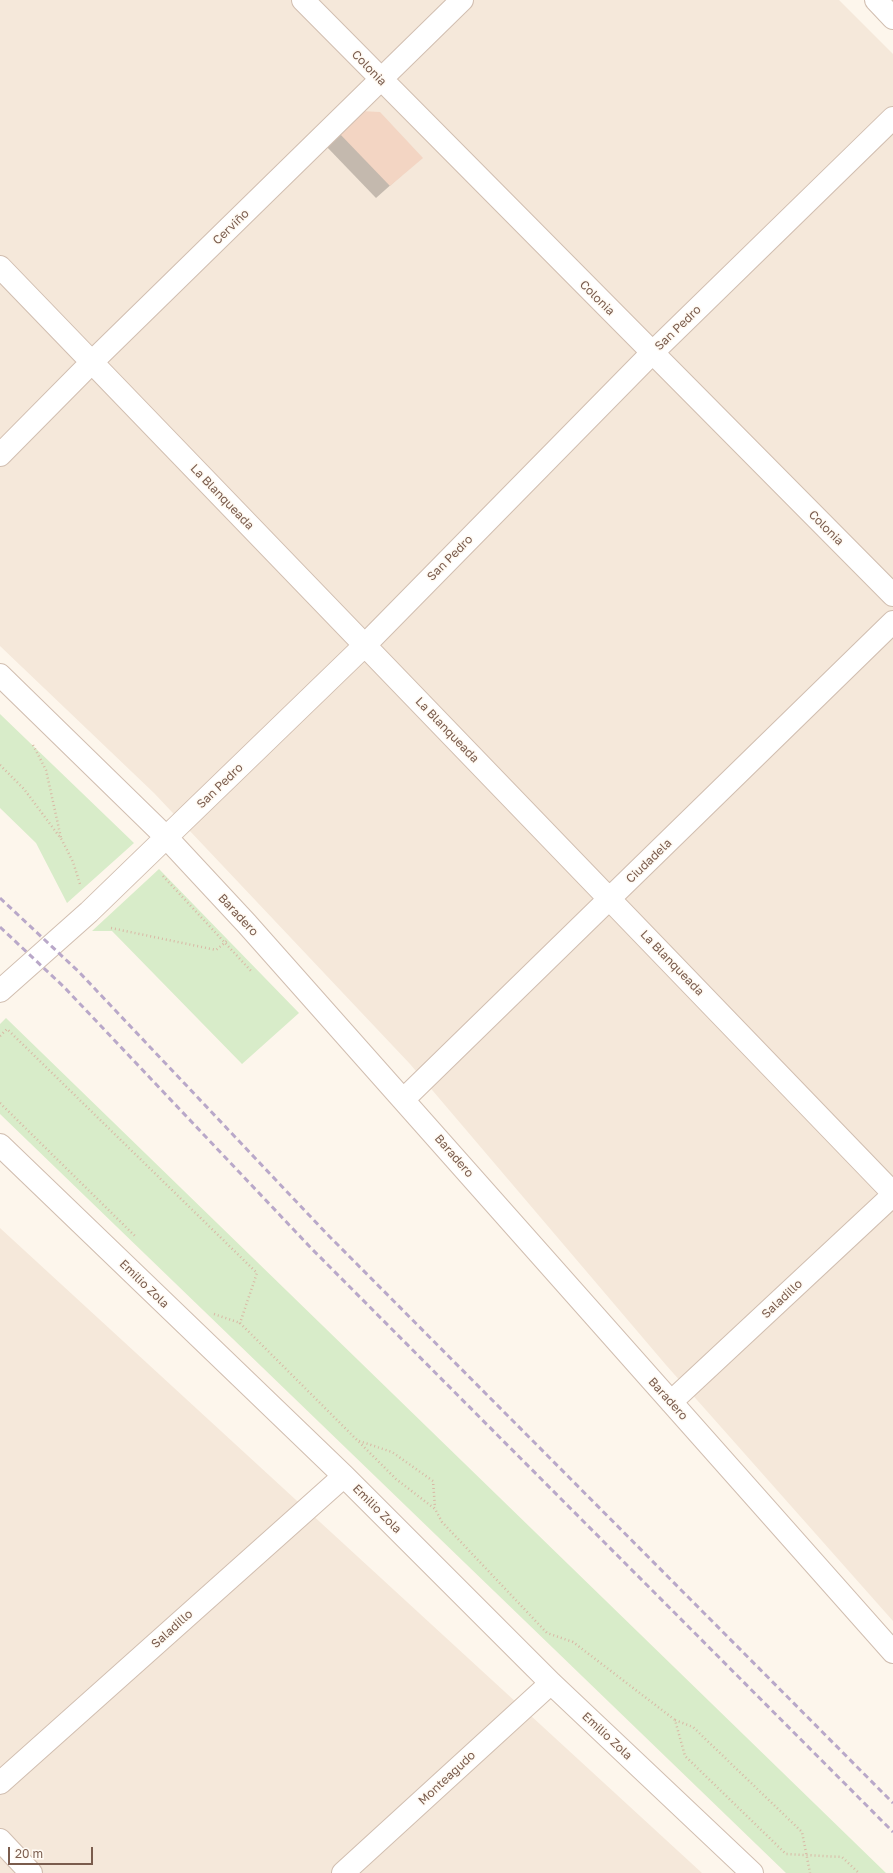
<!DOCTYPE html>
<meta charset="utf-8">
<style>
body{margin:0}
#map{position:relative;width:893px;height:1873px;overflow:hidden;background:#fdf6ec;font-family:"Golos Text",sans-serif}
canvas{display:block}
.scale{position:absolute;left:8px;top:1847px;width:85px;height:18px;box-sizing:border-box;border:2px solid #7a5c4d;border-top:0;padding-left:5px;font-size:12px;line-height:14px;white-space:nowrap;color:#7a5c4d;-webkit-text-stroke:3px #fffaf3;paint-order:stroke}
</style>
<div id="map">
<canvas width="893" height="1873"></canvas>
<div class="scale">20 m</div>
</div>
<script>
const ctx = document.querySelector('canvas').getContext('2d');
ctx.lineJoin = 'round';
function fillPath(path, color) { ctx.fillStyle = color; ctx.fill(path, 'evenodd'); }
const poly = rows => new Path2D(rows.map(r => 'M' + r).join(''));
function stroke(path, color, width, dash) { ctx.strokeStyle = color; ctx.lineWidth = width; ctx.lineCap = dash ? 'butt' : 'round'; ctx.setLineDash(dash || []); ctx.stroke(path); }
function label(font, color, halo, rows, align = 'center') {
  ctx.font = font + ' "Golos Text",sans-serif'; ctx.lineWidth = 3; ctx.setLineDash([]); ctx.textBaseline = 'middle'; ctx.strokeStyle = halo; ctx.fillStyle = color; for (const [text, x, y, turn = 0] of rows) {
    ctx.save(); ctx.translate(x, y); ctx.rotate((+turn || 0) * Math.PI / 180); ctx.textAlign = isNaN(turn) ? turn : align; if (halo) ctx.strokeText(text, 0, 0); ctx.fillText(text, 0, 0); ctx.restore();
  }
}
fillPath(poly([
 [0,0,839,0,893,54,893,1621,666,1365,410,1064,154,793,0,646],
 [0,1228,702,1873,0,1873]
]), '#f5e8da');
fillPath(poly([
 [0,714,134,843,67,903,36,843,0,808],
 [159,869,299,1013,242,1064,112,931,92,931],
 [6,1018,886,1873,786,1873,0,1114,0,1024]
]), '#d8ecc9');
fillPath(poly([
 [339,133,421,158,376,198,326,146]
]), '#0003');
fillPath(poly([
 [360,111,380,112,423,158,390,186,338,132]
]), '#f3d5c3');
const street = poly([
 [303,0,893,595],
 [876,0,893,18],
 [0,267,893,1193],
 [0,455,92,362,462,0],
 [0,675,167,838,247,924,893,1652],
 [0,991,89,912,365,645,652,353,893,118],
 [404,1099,893,622],
 [0,1145,344,1476,551,1683,752,1873],
 [671,1402,893,1195],
 [0,1783,344,1476],
 [0,1840,31,1873],
 [343,1873,551,1683]
]);
stroke(street, '#d1beb0', 24);
stroke(poly([
 [33,745,46,770,61,838],
 [0,765,24,789,62,840,73,862,80,884],
 [163,876,252,972],
 [111,928,216,950,228,940],
 [0,1036,7,1029,257,1273,240,1323,396,1479,435,1509,442,1522,547,1633,573,1642,675,1720,685,1756,786,1854,842,1857,859,1873],
 [0,1103,136,1237],
 [214,1314,240,1323],
 [359,1441,392,1452,433,1481,435,1508],
 [675,1720,693,1727,802,1832,810,1873]
]), '#d9b8a5', 2.5, [1, 3]);
stroke(street, '#fff', 22);
stroke(poly([
 [0,898,79,972,326,1233,893,1803],
 [0,927,64,987,311,1248,893,1832]
]), '#b9a8c9', 3, [6, 4]);
label('12px', '#7a5c4d', '#fffaf3', [
 ["Colonia",369,68,46],
 ["Cerviño",231,227,-44],
 ["Colonia",597,298,45],
 ["San Pedro",678,328,-44],
 ["La Blanqueada",222,497,46],
 ["Colonia",826,528,45],
 ["San Pedro",450,558,-45],
 ["La Blanqueada",447,730,46],
 ["San Pedro",220,786,-44],
 ["Ciudadela",649,861,-44],
 ["Baradero",238,915,47],
 ["La Blanqueada",672,963,46],
 ["Baradero",454,1156,49],
 ["Emilio Zola",144,1284,44],
 ["Saladillo",782,1299,-43],
 ["Baradero",668,1399,48],
 ["Emilio Zola",377,1509,45],
 ["Saladillo",172,1629,-42],
 ["Emilio Zola",607,1736,43],
 ["Monteagudo",447,1778,-43]
]);
</script>
